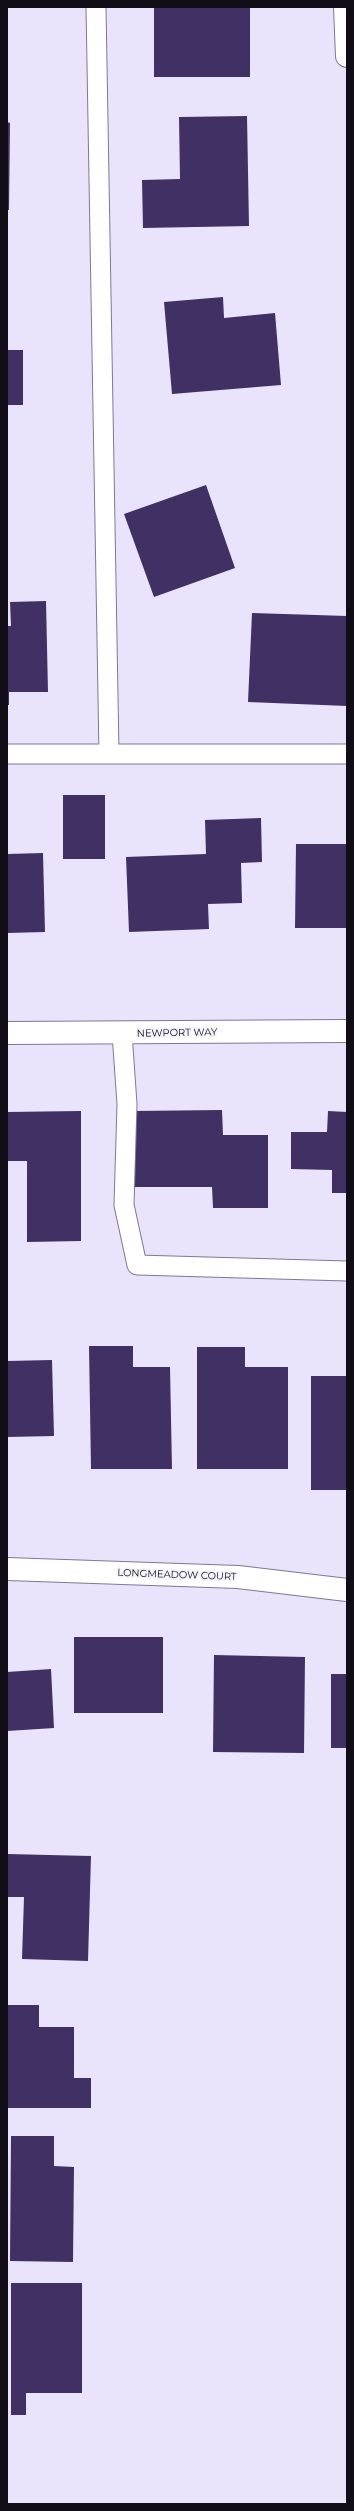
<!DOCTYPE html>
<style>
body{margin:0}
#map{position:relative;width:354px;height:2511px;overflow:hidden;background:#e9e4fc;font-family:Montserrat,sans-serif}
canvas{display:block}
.frame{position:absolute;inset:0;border:8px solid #100d17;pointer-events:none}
</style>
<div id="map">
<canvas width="354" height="2511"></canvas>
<div class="frame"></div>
</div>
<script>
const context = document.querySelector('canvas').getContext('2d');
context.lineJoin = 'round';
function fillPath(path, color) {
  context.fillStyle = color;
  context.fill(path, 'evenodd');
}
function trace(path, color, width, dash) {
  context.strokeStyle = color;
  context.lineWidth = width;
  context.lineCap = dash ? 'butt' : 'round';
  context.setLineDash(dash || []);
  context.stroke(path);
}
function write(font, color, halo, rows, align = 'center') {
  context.font = font + ' Montserrat,sans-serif';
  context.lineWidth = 4;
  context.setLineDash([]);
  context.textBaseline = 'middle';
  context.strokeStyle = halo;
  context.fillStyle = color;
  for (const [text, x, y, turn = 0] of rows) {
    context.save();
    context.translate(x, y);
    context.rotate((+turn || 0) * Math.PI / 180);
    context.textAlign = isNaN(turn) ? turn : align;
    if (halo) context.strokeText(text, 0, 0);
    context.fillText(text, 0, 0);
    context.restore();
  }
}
fillPath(new Path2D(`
 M 154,7 L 250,7 L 250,77 L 154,77 Z
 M 247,116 L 249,226 L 143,228 L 142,180 L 180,179 L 179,117 Z
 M 7,122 L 10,123 L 9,210 L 7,210 Z
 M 223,297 L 224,318 L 275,313 L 281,385 L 172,394 L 164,302 Z
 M 7,350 L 23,350 L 23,405 L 7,405 Z
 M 206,485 L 235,568 L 154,597 L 124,514 Z
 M 46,601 L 48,692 L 9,692 L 9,705 L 7,705 L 7,626 L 11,626 L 10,602 Z
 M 252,613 L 347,616 L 347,706 L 248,702 Z
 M 63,795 L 105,795 L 105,859 L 63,859 Z
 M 261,818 L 262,862 L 241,863 L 242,903 L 208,904 L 209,929 L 129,932 L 126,857 L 206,854 L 205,820 Z
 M 296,844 L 347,844 L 347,928 L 295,928 Z
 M 43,853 L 45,932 L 7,933 L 7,854 Z
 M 222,1110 L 223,1135 L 268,1135 L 268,1208 L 213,1208 L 212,1187 L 135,1187 L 134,1111 Z
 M 81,1111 L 81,1241 L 27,1242 L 27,1161 L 7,1161 L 7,1112 Z
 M 328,1111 L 347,1112 L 347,1193 L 332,1193 L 332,1170 L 291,1169 L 291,1132 L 327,1132 Z
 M 89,1346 L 133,1346 L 133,1367 L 170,1367 L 172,1469 L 91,1469 Z
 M 197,1347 L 245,1347 L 245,1367 L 288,1367 L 288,1469 L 197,1469 Z
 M 52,1360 L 54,1436 L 7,1437 L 7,1361 Z
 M 311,1376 L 347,1376 L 347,1490 L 311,1490 Z
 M 74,1637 L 163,1637 L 163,1713 L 74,1713 Z
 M 214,1655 L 305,1657 L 304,1753 L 213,1752 Z
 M 51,1669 L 54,1728 L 7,1731 L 7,1672 Z
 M 331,1674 L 347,1674 L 347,1748 L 331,1748 Z
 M 7,1854 L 91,1856 L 88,1961 L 22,1959 L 24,1897 L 7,1897 Z
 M 7,2005 L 39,2005 L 39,2027 L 74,2027 L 74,2078 L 91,2078 L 91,2108 L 7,2108 Z
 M 11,2136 L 54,2136 L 54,2166 L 74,2167 L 73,2262 L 10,2261 Z
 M 11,2283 L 82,2283 L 82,2393 L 26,2393 L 26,2415 L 11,2415 Z`), '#403064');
const lane = new Path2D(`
 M 96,7 L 109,754
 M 7,754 L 347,754
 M 122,1033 L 127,1104 L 124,1205 L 137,1265 L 347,1271`);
const street = new Path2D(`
 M 345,7 L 347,56
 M 7,1033 L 347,1031
 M 7,1569 L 238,1577 L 347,1590`);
trace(lane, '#7e7893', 21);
trace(street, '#7e7893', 24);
trace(lane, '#fff', 19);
trace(street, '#fff', 22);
write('10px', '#100d17', '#f5f4fa', [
 ["NEWPORT WAY",177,1033,-1],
 ["LONGMEADOW COURT",177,1575,2]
]);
</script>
